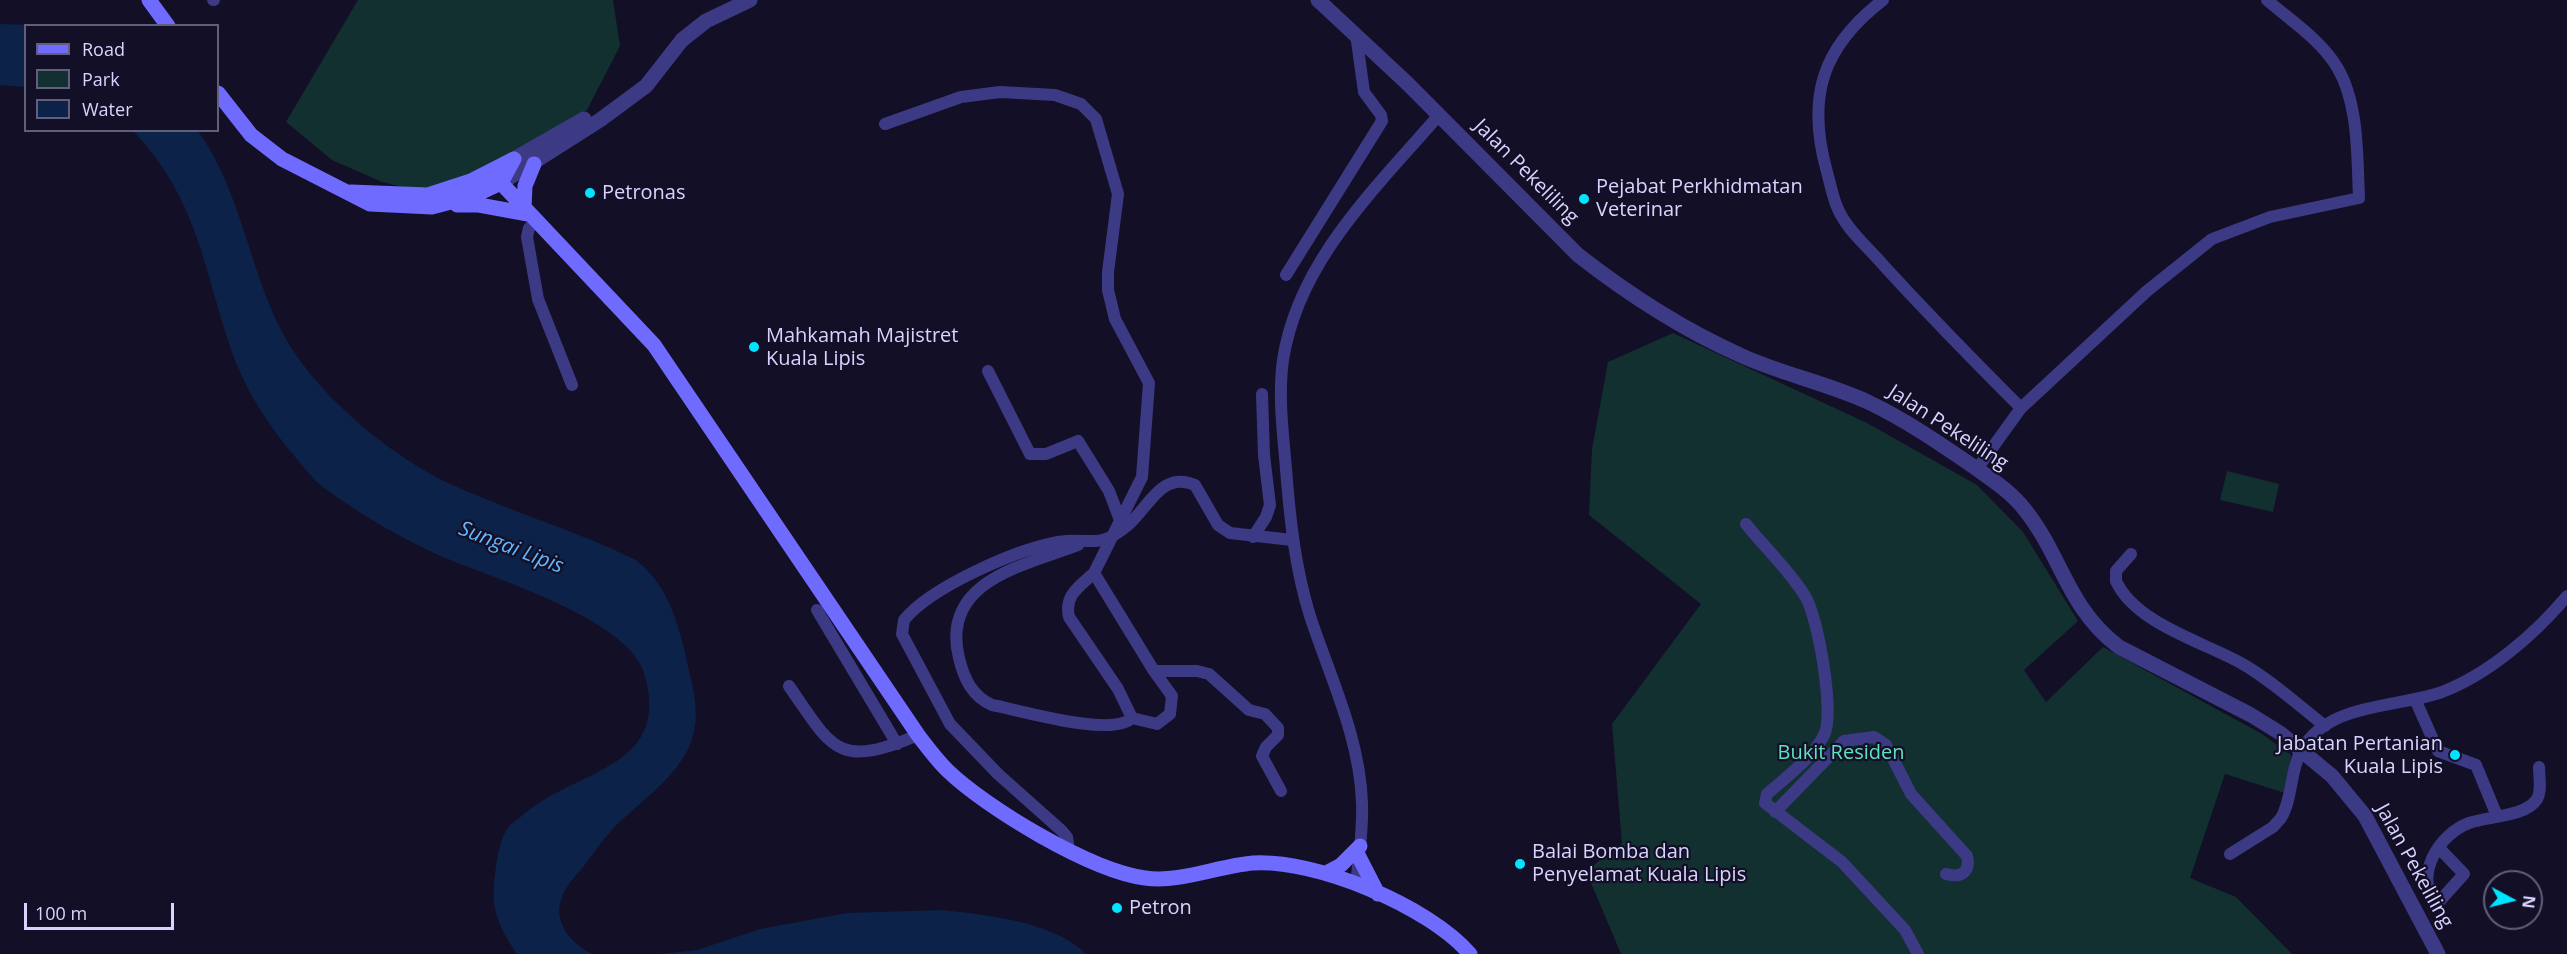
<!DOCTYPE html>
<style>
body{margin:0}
#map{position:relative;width:2567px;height:954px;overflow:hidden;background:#130f26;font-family:"Open Sans",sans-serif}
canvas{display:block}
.legend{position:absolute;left:24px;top:24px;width:195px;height:108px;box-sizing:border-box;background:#130f26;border:2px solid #625e7d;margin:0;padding:8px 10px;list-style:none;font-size:18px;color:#d9d4ff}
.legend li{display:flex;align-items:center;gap:12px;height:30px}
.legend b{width:30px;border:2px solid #625e7d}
.north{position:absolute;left:2483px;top:870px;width:60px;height:60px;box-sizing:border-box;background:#130f26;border:2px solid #625e7d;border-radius:50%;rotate:97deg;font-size:16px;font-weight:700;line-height:24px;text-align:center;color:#d9d4ff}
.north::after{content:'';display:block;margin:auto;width:21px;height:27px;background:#00e5ff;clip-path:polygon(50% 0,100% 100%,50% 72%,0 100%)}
.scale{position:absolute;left:24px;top:903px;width:150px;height:27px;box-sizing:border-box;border:3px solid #d9d4ff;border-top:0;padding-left:8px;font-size:18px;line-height:21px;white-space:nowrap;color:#d9d4ff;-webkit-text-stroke:4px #130f26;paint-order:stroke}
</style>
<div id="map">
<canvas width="2567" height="954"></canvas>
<ul class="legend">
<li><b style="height:8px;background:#6f6bff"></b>Road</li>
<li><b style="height:16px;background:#12302f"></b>Park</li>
<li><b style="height:16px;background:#0c2248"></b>Water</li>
</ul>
<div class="north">N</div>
<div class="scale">100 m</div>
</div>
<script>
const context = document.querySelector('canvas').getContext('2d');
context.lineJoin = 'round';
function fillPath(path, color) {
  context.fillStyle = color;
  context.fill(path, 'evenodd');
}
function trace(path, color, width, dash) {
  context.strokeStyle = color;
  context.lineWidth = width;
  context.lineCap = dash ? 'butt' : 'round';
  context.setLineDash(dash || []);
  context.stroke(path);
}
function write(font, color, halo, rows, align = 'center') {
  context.font = font + ' "Open Sans",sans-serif';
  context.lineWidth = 4.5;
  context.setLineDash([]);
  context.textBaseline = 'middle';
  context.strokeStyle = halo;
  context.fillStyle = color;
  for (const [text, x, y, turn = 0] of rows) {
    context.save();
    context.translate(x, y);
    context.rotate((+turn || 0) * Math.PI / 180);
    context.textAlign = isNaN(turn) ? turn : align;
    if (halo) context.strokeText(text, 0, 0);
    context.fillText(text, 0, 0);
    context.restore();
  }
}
fillPath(new Path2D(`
 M 358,0 L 613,0 L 620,46 L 587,110 L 522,152 L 487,170 L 424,192 L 382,182 L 332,160 L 286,122 Z
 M 1673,333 L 1867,423 L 1977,485 L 2023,532 L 2078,621 L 2024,670 L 2046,702 L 2103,647 L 2262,734 L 2291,755 L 2285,793 L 2225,774 L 2190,878 L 2236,897 L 2292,954 L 1621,954 L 1586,871 L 1622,843 L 1612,724 L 1701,604 L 1589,515 L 1592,449 L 1608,362 Z
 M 2227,471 L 2279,484 L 2273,512 L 2220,500 Z`), '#12302f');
fillPath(new Path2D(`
 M 0,24 L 32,25 L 26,26 L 25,87 L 0,85 Z
 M 133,131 L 198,131 C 240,189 248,264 280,328 C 311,390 386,453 448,483 C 509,511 574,530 634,559 C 663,579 676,615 684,648 C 690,679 703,712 691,742 C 677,779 638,802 612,830 C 602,841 593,854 584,866 C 574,877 563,889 560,904 C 555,926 574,945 592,954 L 517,954 C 498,925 490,909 495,874 C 497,859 499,842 507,829 C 510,824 518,819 524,814 C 576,769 673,769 644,673 C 627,618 492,578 443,557 C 402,539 359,514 323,487 C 313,480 304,467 296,458 C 272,430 251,399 237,365 C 203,276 203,205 133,131 Z
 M 942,910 C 986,915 1053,921 1086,954 L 660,954 L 697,950 L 760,929 L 847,913 Z`), '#0c2248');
trace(new Path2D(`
 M 213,0 L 214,0
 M 1883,0 C 1822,47 1806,97 1827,172 C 1831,186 1833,202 1841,215 C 1851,234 1871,250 1885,267 C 1929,315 1975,362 2021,408
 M 885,124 L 961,97 L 1000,92 L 1055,95 L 1081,104 L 1096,119 L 1118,194 L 1108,272 L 1108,290 L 1115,319 L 1149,383 L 1142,477 L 1094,573 L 1154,671 L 1197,671 L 1209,674 L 1249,710 L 1265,714 L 1278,728 L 1278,735 L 1266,747 L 1262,756 L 1281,791
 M 536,222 L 529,228 L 527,237 L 538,299 L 572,385
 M 1286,275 L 1382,121 L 1381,115 L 1364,92 L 1356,34
 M 988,371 L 1030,454 L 1046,454 L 1078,441 L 1109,491 L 1120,520
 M 1977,469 L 2021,408 L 2147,291 L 2212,239 L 2270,217 L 2359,198 C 2357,156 2359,104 2337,67 C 2321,40 2290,20 2267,0
 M 1746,524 C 1765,548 1789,570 1805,596 C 1818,616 1835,714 1824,735 C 1812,759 1786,777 1767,794 L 1765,803 L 1842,862 L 1905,930 L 1918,954
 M 1253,537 L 1266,517 L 1270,505 L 1264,455 L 1262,394
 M 1078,545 C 1023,566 940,581 959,658 C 964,679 972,696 992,705 C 1020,710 1112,738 1132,718 L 1118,689 L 1069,617 C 1064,595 1079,587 1094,573
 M 2131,554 L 2116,571 L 2116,581 C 2135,623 2203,642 2241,663 C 2271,680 2298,705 2325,726
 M 817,610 L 897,744
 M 789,686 C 833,750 838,769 918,735
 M 2415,699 L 2438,751 L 2476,765 L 2497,816
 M 1132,718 L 1157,724 L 1170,714 L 1172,696 L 1154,671
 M 1775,812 L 1844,741 L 1874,737 L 1886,745 L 1911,794 L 1967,856 C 1971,873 1960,878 1946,874
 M 2439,848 L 2464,874 L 2437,904 C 2413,876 2439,834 2469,823 C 2488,816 2526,817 2537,799 C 2542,791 2539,776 2539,767
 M 1069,850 L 1067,837 L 1062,831 L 998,774 L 950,724 L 902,634 L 904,620 C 931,587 1015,550 1058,542 C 1090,537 1098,550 1127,526 C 1148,509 1161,470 1195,485 L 1218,525 L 1230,533 L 1292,540
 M 2230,854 L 2273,827 L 2281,818 C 2293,798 2290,769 2302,749 C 2330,702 2397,708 2442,692 C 2489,674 2535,634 2567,596
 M 1356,884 C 1359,858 1363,830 1362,803 C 1360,738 1330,677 1310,616 C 1295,568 1290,519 1286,469 C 1283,433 1278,396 1283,360 C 1298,261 1376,188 1439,115`), '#3d3a85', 12);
trace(new Path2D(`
 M 1318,0 L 1408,84 L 1578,255 C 1628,294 1682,329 1740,355 C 1781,374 1827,383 1868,402 C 1906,420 1942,445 1977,469 C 1994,481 2012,493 2025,510 C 2062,556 2067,608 2119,647 L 2251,715 L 2280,733 L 2332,776 L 2365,816 L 2438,954
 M 514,159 L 584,119
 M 501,183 L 600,120 L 646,86 L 682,40 L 706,21 L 750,0`), '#3d3a85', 15);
trace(new Path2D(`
 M 149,0 L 168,26
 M 218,93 L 251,135 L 282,159 L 370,204 L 432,207 L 473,196 L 501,183 L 514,159
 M 471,181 L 488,179 L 501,183 L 654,345 L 918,735 C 927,747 936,759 947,770 C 986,808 1091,871 1145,878 C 1181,883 1217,866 1253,863 C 1315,859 1429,906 1470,954
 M 351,192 L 428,195 L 471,181 L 514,159
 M 457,205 L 479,205 L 528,214
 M 524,208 L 525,186 L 534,164
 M 1359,857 L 1378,894
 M 1326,873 L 1341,865 L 1360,846`), '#6f6bff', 15);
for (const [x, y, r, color] of [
 [590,193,6,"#00e5ff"],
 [1584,199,6,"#00e5ff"],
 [754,347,6,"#00e5ff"],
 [2455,755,6,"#00e5ff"],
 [1520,864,6,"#00e5ff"],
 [1117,908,6,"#00e5ff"]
]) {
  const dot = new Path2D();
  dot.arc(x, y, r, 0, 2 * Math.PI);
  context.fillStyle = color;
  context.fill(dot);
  trace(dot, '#130f26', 2);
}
write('20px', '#d9d4ff', '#130f26', [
 ["Jalan Pekeliling",1526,172,45],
 ["Jalan Pekeliling",1948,428,33],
 ["Jalan Pekeliling",2414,866,61]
]);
write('20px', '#d9d4ff', '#130f26', [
 ["Pejabat Perkhidmatan",1596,187],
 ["Veterinar",1596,210],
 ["Petronas",602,193],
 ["Mahkamah Majistret",766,336],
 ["Kuala Lipis",766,359],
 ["Jabatan Pertanian",2443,744,"right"],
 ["Kuala Lipis",2443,767,"right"],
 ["Balai Bomba dan",1532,852],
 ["Penyelamat Kuala Lipis",1532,875],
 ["Petron",1129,908]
], 'left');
write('20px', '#5fe0c0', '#130f26', [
 ["Bukit Residen",1841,753]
]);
write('italic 21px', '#62b6ff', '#130f26', [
 ["Sungai Lipis",511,548,21]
]);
</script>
